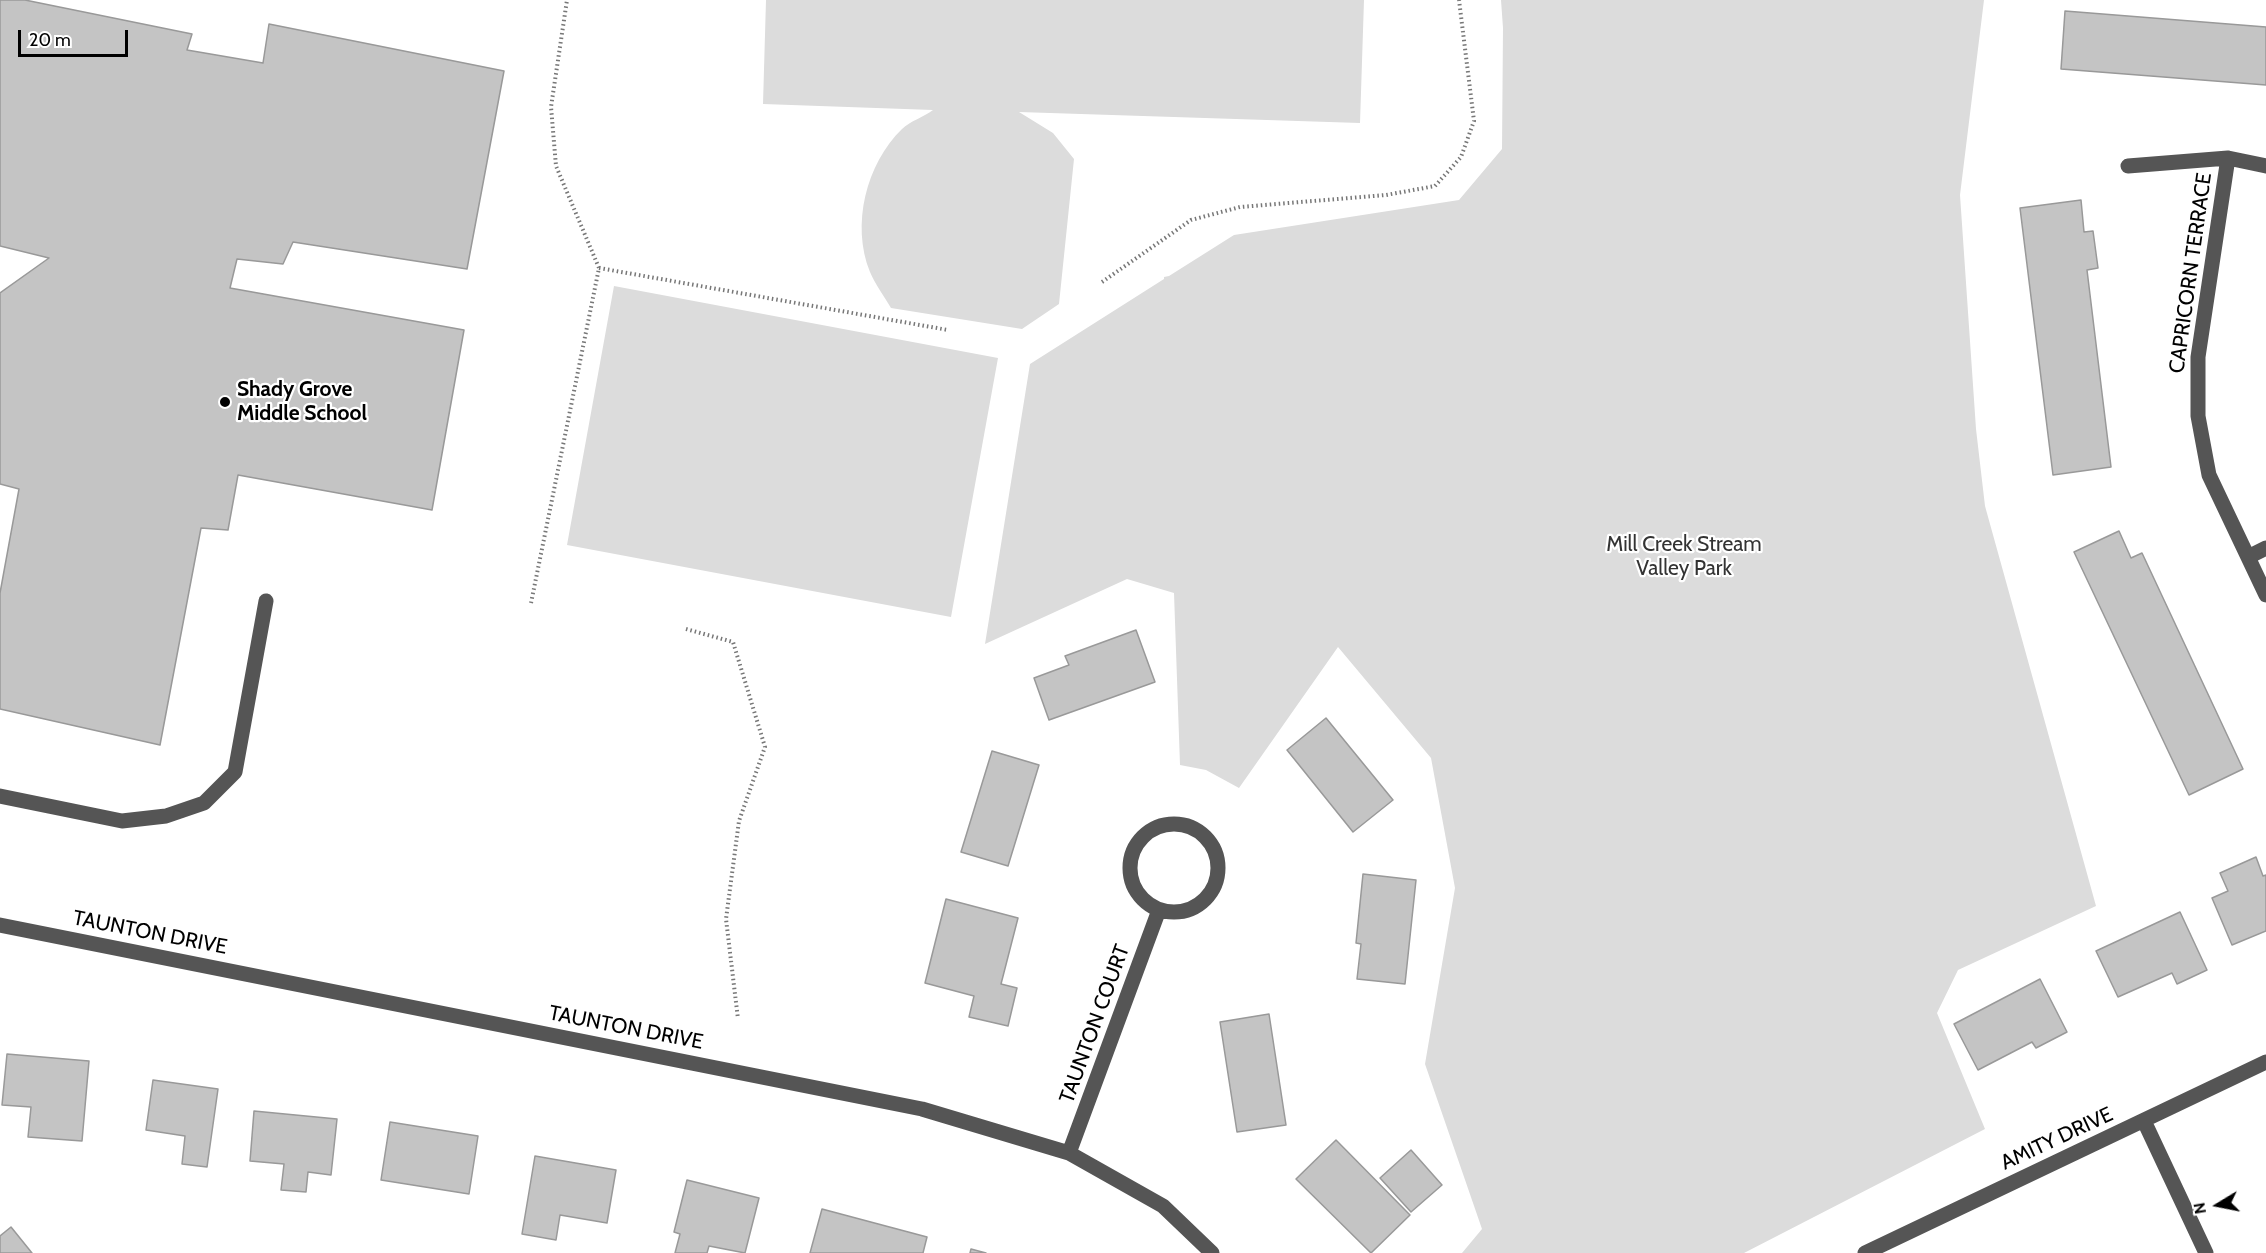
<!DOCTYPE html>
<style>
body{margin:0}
#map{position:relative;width:2266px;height:1253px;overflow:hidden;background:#fff;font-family:Cabin,sans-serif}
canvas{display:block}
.north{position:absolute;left:2188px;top:1175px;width:60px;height:60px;-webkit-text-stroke:4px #fff;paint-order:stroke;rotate:260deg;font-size:16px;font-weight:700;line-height:24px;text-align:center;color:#000}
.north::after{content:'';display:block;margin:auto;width:21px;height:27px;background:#000;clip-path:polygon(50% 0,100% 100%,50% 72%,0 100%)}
.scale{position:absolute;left:18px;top:30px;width:110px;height:27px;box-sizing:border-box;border:3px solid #000;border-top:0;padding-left:8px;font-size:18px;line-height:21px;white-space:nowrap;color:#000;-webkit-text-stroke:4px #fff;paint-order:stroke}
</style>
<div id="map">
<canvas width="2266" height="1253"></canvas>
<div class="north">N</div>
<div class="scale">20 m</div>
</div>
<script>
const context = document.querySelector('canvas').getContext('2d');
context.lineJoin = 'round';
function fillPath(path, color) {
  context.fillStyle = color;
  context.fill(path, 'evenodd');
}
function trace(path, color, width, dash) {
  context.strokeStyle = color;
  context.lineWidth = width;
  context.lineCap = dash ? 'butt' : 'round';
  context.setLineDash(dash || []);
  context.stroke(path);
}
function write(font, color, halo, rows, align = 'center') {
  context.font = font + ' Cabin,sans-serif';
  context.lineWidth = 4.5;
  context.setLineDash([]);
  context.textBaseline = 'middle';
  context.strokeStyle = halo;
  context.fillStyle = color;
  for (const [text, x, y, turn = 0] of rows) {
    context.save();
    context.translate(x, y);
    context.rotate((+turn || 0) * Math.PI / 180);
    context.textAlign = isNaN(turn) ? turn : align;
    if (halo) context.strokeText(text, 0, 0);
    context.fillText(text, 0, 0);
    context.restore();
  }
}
fillPath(new Path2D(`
 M 766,0 L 1364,0 L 1360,123 L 1019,112 L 1053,133 L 1074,159 L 1059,304 L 1022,329 L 891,308 C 884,296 875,284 870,272 C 851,225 866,164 902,129 C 910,121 924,117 933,110 L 763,104 Z
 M 1501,0 L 1984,0 L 1960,195 L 1976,429 L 1985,506 L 2096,906 L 1958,970 L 1937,1013 L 1985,1129 L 1744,1253 L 1462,1253 L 1482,1229 L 1425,1064 L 1455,888 L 1431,758 L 1338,647 L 1239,788 L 1206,770 L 1180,765 L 1174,593 L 1127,579 L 985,644 L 1030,364 L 1164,279 L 1164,277 L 1169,276 L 1234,235 L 1459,200 L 1502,149 L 1503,28 Z
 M 614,286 L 998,358 L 951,617 L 567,545 Z`), '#dcdcdc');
const building = new Path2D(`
 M 0,0 L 25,0 L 192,34 L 187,50 L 263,63 L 269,24 L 504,71 L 467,269 L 293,242 L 283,264 L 237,259 L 230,288 L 464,330 L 432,510 L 238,475 L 228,530 L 201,528 L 160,745 L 0,709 L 0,593 L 19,489 L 0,484 L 0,293 L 49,258 L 0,246 Z
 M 2065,11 L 2266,27 L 2266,85 L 2061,69 Z
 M 2081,200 L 2084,232 L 2093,231 L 2098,268 L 2087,270 L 2111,467 L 2053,475 L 2020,208 Z
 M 2119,531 L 2131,558 L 2142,553 L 2243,769 L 2189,795 L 2074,552 Z
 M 1136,630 L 1155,682 L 1049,720 L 1034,678 L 1069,665 L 1065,656 Z
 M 1326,718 L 1393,800 L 1353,832 L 1287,750 Z
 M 992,751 L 1039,765 L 1008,866 L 961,852 Z
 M 2256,857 L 2263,876 L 2266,875 L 2266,931 L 2232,945 L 2212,898 L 2228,891 L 2220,873 Z
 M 1363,874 L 1416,880 L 1405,984 L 1357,979 L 1361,944 L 1356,943 Z
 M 946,899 L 1018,918 L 1001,984 L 1017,988 L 1008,1026 L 969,1017 L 974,996 L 925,983 Z
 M 2180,912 L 2207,970 L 2177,984 L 2172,973 L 2118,997 L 2096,951 Z
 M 2040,979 L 2067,1032 L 2036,1048 L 2032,1042 L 1978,1070 L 1954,1024 Z
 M 1269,1014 L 1286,1125 L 1237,1132 L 1220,1022 Z
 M 7,1054 L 89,1061 L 82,1141 L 28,1137 L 31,1107 L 2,1105 Z
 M 153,1080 L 218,1089 L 207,1167 L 182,1164 L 185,1136 L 146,1130 Z
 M 254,1111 L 337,1119 L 331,1175 L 308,1172 L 306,1192 L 281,1190 L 284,1164 L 250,1161 Z
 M 390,1122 L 478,1136 L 469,1194 L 381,1180 Z
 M 1336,1140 L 1410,1215 L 1371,1253 L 1296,1179 Z
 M 1411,1150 L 1442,1185 L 1411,1212 L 1380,1178 Z
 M 535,1156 L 616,1170 L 607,1223 L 560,1215 L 556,1240 L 522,1234 Z
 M 687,1180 L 759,1198 L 745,1253 L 709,1246 L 707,1253 L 675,1253 L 680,1234 L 674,1232 Z
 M 822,1209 L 927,1237 L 923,1253 L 810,1253 Z
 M 11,1227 L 32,1253 L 0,1253 L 0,1236 Z
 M 971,1249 L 986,1253 L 970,1253 Z`);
fillPath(building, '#c4c4c4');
trace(building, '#999', 1.5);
trace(new Path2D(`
 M 599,268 L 948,330
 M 1102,282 L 1191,220 L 1240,207 L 1386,195 L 1435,186 L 1461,157 L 1474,121 L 1459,0
 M 531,603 L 599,268 L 556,166 L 551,107 L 567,0
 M 686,629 L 733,642 L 765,747 L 739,821 L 726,919 L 738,1019`), '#777', 4, [1.5, 3]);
trace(new Path2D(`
 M 2228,158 L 2198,357 L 2198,416 L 2209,475 L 2266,595
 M 2128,166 L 2228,158 L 2266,166
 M 2248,557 L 2266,548
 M 0,796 L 122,821 L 166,816 L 204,803 L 235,772 L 266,601
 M1130 868a44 44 0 1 1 88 0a44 44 0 1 1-88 0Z
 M 0,925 L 922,1109 L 1069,1153 L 1163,1206 L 1212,1253
 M 2144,1121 L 2206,1253
 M 1069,1153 L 1159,910
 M 1865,1253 L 2266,1062`), '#555', 15);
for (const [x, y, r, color] of [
 [225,402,6,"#000"]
]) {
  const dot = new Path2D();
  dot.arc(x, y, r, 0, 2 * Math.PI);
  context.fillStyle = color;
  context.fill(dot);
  trace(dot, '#fff', 2);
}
write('21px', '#000', '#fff', [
 ["CAPRICORN TERRACE",2191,273,-82],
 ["TAUNTON DRIVE",150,933,11],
 ["TAUNTON COURT",1095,1024,-70],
 ["TAUNTON DRIVE",626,1028,11],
 ["AMITY DRIVE",2057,1139,-25]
]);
write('bold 21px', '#000', '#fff', [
 ["Shady Grove",237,390],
 ["Middle School",237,414]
], 'left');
write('21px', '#333', '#fff', [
 ["Mill Creek Stream",1684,545],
 ["Valley Park",1684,569]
]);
</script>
